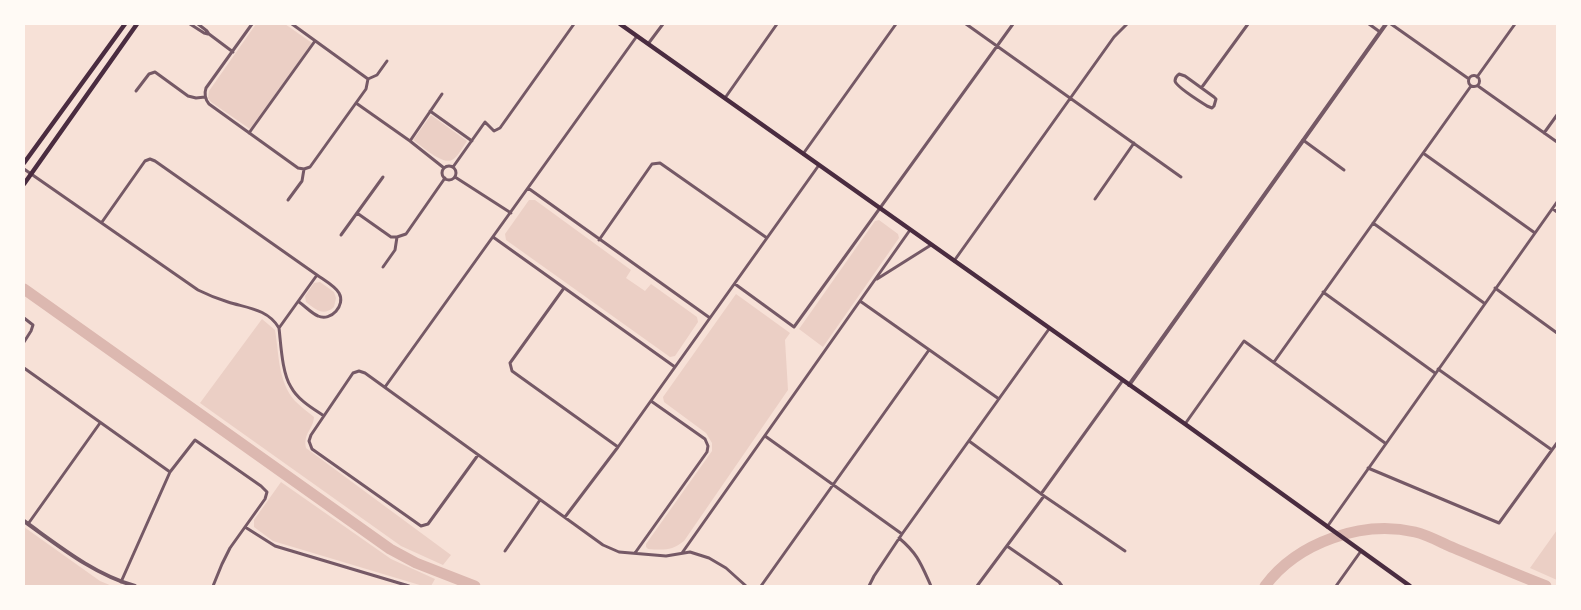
<!DOCTYPE html>
<style>
body{margin:0}
#map{position:relative;width:1581px;height:610px;overflow:hidden;background:#f7e1d7;font-family:"Archivo Narrow",sans-serif}
canvas{display:block}
.frame{position:absolute;inset:0;border:25px solid #fffaf5;pointer-events:none}
</style>
<div id="map">
<canvas width="1581" height="610"></canvas>
<div class="frame"></div>
</div>
<script>
const context = document.querySelector('canvas').getContext('2d');
context.lineJoin = 'round';
function fillPath(path, color) {
  context.fillStyle = color;
  context.fill(path, 'evenodd');
}
function trace(path, color, width, dash) {
  context.strokeStyle = color;
  context.lineWidth = width;
  context.lineCap = dash ? 'butt' : 'round';
  context.setLineDash(dash || []);
  context.stroke(path);
}
fillPath(new Path2D(`
 M 256,24 L 285,24 L 312,43 L 250,129 L 211,102 L 208,98 L 209,91 Z
 M 431,115 L 467,141 C 463,146 458,157 452,160 C 442,165 422,146 413,140 Z
 M 529,200 L 535,200 L 631,270 L 626,278 L 645,291 L 651,284 L 697,317 L 698,322 L 675,356 L 670,357 L 506,240 L 505,234 Z
 M 879,220 L 898,234 L 899,238 L 823,347 L 799,329 L 875,221 Z
 M 320,282 L 334,292 L 336,298 L 334,307 C 323,317 315,309 306,302 L 305,296 L 314,283 Z
 M 736,294 L 790,333 L 785,340 L 788,390 L 684,541 C 672,551 663,550 648,549 L 646,547 L 646,544 L 712,451 L 712,443 L 706,433 L 664,402 L 663,397 Z
 M 262,319 L 275,330 C 279,354 278,382 295,401 C 301,407 308,412 314,417 C 313,430 303,433 306,448 L 451,555 L 443,565 L 401,546 L 200,403 Z
 M 281,482 L 391,559 L 435,579 L 431,586 L 423,586 L 273,541 L 254,527 L 254,520 Z
 M 24,527 L 100,581 L 112,586 L 24,586 Z
 M 1557,530 L 1557,580 L 1530,568 Z`), '#ebcfc5');
trace(new Path2D(`
 M 24,289 L 390,549 L 416,563 L 475,586
 M 1265,586 C 1298,542 1362,520 1415,532 C 1428,535 1442,543 1454,548 C 1485,561 1515,574 1546,586`), '#dcb8b0', 11);
trace(new Path2D(`
 M 190,24 L 204,33 L 208,34
 M 198,24 L 207,31 L 209,34 L 233,52
 M 252,24 L 206,88 C 204,94 205,99 209,104 L 298,168 L 304,169 L 310,167 L 366,89 L 368,79 L 292,24
 M 966,24 L 1181,177
 M 1369,24 L 1380,32
 M 1391,24 L 1469,79
 M 648,44 L 663,24
 M 1179,74 L 1185,76 L 1214,97 L 1216,99 L 1214,106 L 1212,108 L 1207,106 C 1201,102 1176,87 1175,81 C 1175,77 1177,76 1179,74 Z
 M1468.5 81a5.5 5.5 0 1 1 11 0a5.5 5.5 0 1 1-11 0Z
 M 1477,77 L 1515,24
 M 368,79 L 377,75 L 387,61
 M 1478,86 L 1557,142
 M 1202,87 L 1248,24
 M 136,91 L 149,74 L 155,72 L 188,96 L 196,98 L 205,97
 M 725,98 L 777,24
 M 356,103 L 410,141 L 444,168
 M 430,111 L 472,141
 M 249,133 L 315,41
 M 1544,133 L 1557,115
 M 1303,140 L 1344,170
 M 410,141 L 442,94
 M 1423,153 L 1535,233
 M 803,154 L 896,24
 M442 173a7 7 0 1 1 14 0a7 7 0 1 1-14 0Z
 M 453,167 L 485,122 L 494,131 L 500,128 L 574,24
 M 24,169 L 198,290 C 208,295 218,299 228,302 C 247,308 268,309 279,328 C 281,345 282,373 291,387 C 298,400 312,408 324,416
 M 455,177 L 511,213
 M 528,188 L 710,318
 M 1095,199 L 1134,143
 M 288,200 L 302,181 L 304,169
 M 1553,209 L 1557,212
 M 357,213 L 391,237 L 397,237
 M 102,222 L 145,161 L 150,159 L 155,161 L 317,275 C 324,280 335,286 339,293 C 346,305 331,322 318,316 C 311,313 305,306 299,302
 M 1373,223 L 1484,303
 M 341,235 L 383,177
 M 493,237 L 675,367
 M 599,240 L 652,164 L 660,163 L 767,238
 M 954,261 L 1114,37 L 1127,24
 M 383,267 L 395,250 L 397,237 L 406,234 L 445,178
 M 877,279 L 931,245
 M 735,284 L 794,327 L 1013,24
 M 564,288 L 510,363 L 512,371 L 618,447
 M 1495,288 L 1557,333
 M 1323,292 L 1435,373
 M 860,301 L 999,399
 M 24,318 L 33,325 L 31,331 L 24,342
 M 279,328 L 317,275
 M 1274,362 L 1471,86
 M 24,368 L 170,472
 M 1438,369 L 1552,450
 M 385,387 L 637,36
 M 1185,424 L 1244,341 L 1385,443
 M 765,436 L 902,534
 M 969,441 L 1044,496 L 1125,551
 M 478,455 L 428,524 L 421,526 L 312,449 L 309,441 L 311,435 L 353,373 L 359,371 L 365,373 L 603,545 L 619,552 L 666,556 L 690,552 L 709,558 L 726,568 L 746,586
 M 1368,468 L 1499,523 L 1557,443
 M 1041,494 L 1123,380
 M 565,517 L 618,447 L 819,165
 M 28,524 L 100,423
 M 245,527 L 275,546 L 409,586
 M 1327,527 L 1557,202
 M 899,538 C 918,554 921,564 931,586
 M 1007,546 L 1059,582 L 1062,586
 M 505,551 L 540,500
 M 635,553 L 707,452 L 708,446 L 705,439 L 651,401
 M 682,553 L 910,230
 M 121,582 L 170,472 L 195,440 L 261,486 L 267,492 L 265,499 L 230,548 L 222,564 L 213,586
 M 761,586 L 929,350
 M 869,586 L 874,576 L 902,534 L 1049,329
 M 977,586 L 1044,496
 M 1336,586 L 1361,551`), '#755966', 3);
trace(new Path2D(`
 M 1129,385 L 1386,24
 M 24,521 C 59,546 93,574 135,586`), '#755966', 4);
trace(new Path2D(`
 M 620,24 L 1185,424 L 1410,586
 M 24,163 L 125,24
 M 24,184 L 137,24`), '#4a2c40', 4.5);
</script>
